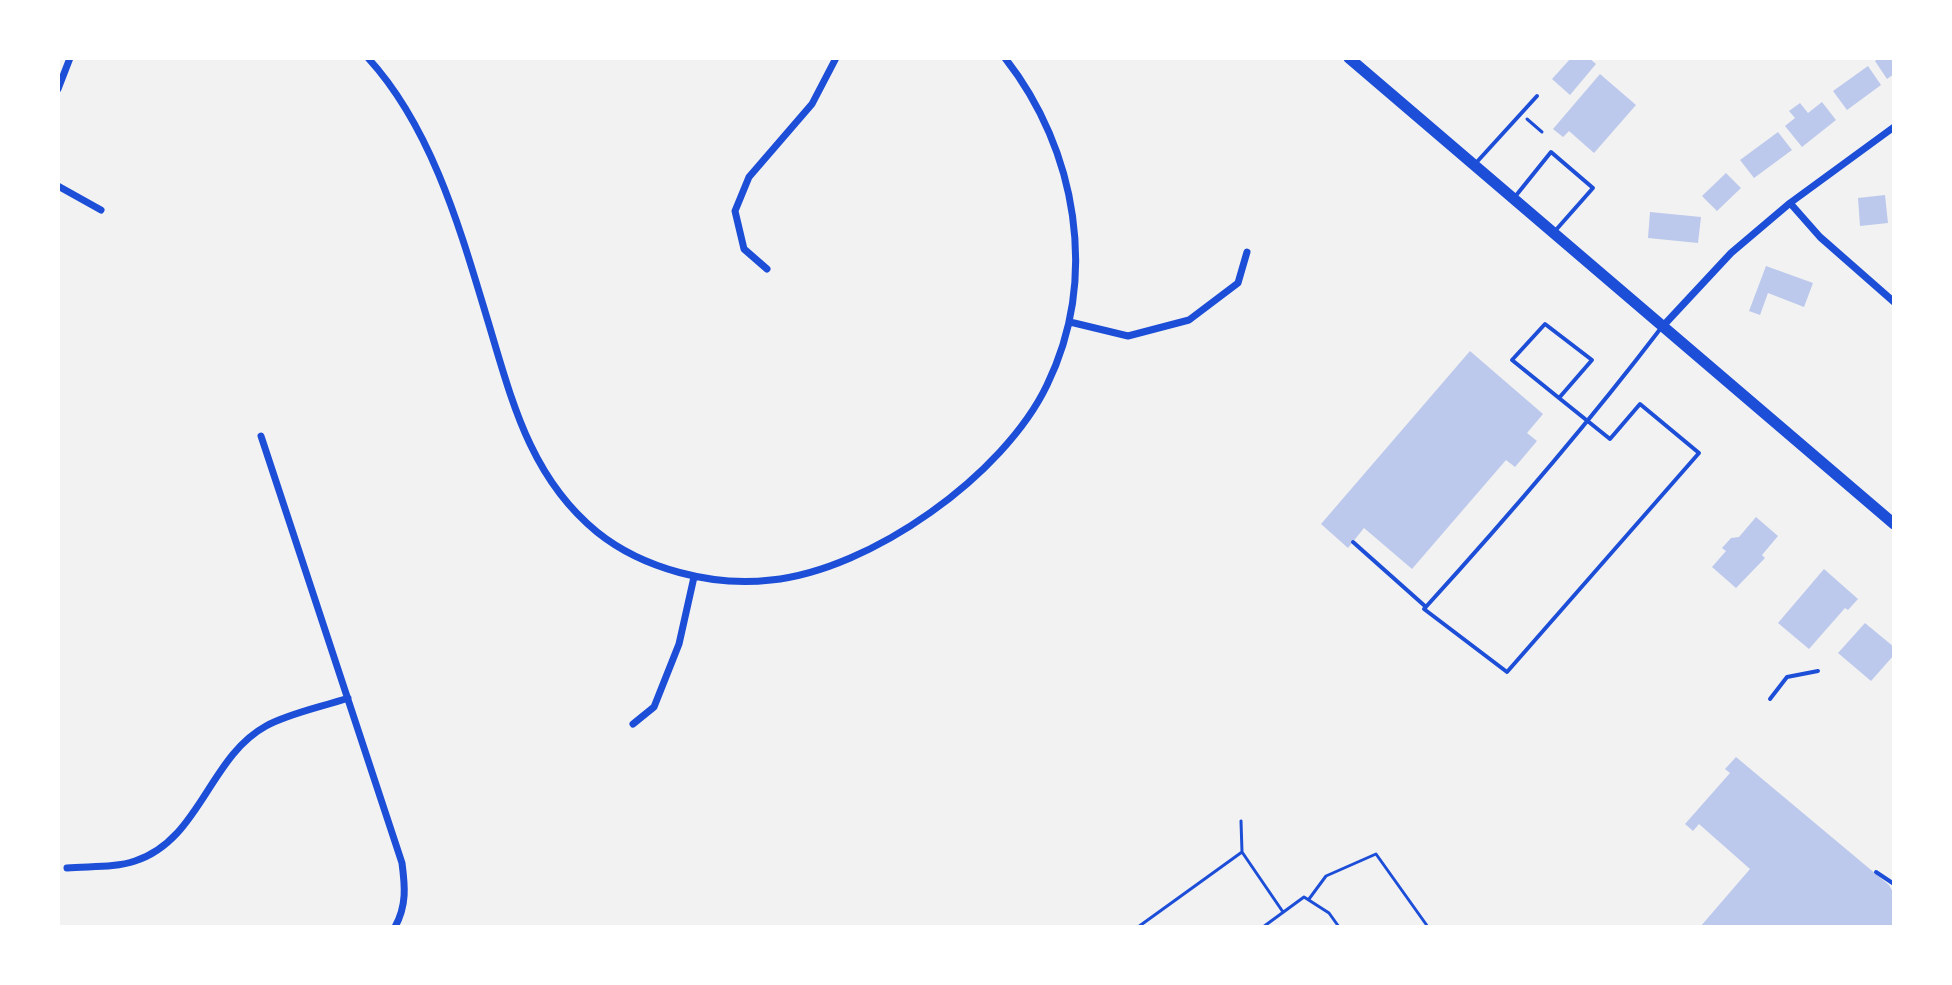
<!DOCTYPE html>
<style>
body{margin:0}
#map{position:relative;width:1952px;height:985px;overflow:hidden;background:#f2f2f2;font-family:"Archivo Narrow",sans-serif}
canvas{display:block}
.frame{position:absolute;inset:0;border:60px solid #fff;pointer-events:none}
</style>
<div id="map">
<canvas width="1952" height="985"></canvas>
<div class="frame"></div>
</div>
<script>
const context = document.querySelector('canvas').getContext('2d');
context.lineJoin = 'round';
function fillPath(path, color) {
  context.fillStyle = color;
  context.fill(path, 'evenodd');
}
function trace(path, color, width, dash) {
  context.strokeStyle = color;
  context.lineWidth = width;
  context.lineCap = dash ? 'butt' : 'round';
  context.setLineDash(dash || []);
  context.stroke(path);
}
fillPath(new Path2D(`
 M 1571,58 L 1589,58 L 1596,64 L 1570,95 L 1552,79 Z
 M 1878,58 L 1894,58 L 1894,74 L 1887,79 L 1875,61 Z
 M 1868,66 L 1881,85 L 1847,110 L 1833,91 Z
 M 1600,74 L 1636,105 L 1594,153 L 1569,131 L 1563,137 L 1553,129 Z
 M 1822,102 L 1836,120 L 1802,147 L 1785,126 L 1795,118 L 1789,111 L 1800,103 L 1808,113 Z
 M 1778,132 L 1792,150 L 1754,178 L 1740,160 Z
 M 1726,173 L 1741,188 L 1717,211 L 1702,196 Z
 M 1885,195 L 1888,223 L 1860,226 L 1858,198 Z
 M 1650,212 L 1701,217 L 1698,243 L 1648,238 Z
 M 1766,266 L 1813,283 L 1804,307 L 1768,293 L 1760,315 L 1749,311 Z
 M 1470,351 L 1543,414 L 1527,433 L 1537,441 L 1515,467 L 1506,460 L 1412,569 L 1364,528 L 1348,548 L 1321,524 Z
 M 1756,517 L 1778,536 L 1762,555 L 1765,558 L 1736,588 L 1712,567 L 1726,551 L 1722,548 L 1731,538 L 1739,537 Z
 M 1824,569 L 1858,599 L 1848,610 L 1845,608 L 1809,649 L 1778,623 Z
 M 1865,623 L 1894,647 L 1894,655 L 1871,681 L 1838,653 Z
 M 1736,757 L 1889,885 L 1894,894 L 1894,927 L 1700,927 L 1750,869 L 1699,824 L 1693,831 L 1685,824 L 1730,773 L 1725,769 Z`), '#bdc9ec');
trace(new Path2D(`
 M 1527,119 L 1542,132
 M 1241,821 L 1242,852 L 1283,912
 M 1309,899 L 1326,876 L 1376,854 L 1428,927
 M 1138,927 L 1242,852
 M 1263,927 L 1304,897 L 1329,913 L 1339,927`), '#1d4ed8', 3);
trace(new Path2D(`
 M 1475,164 L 1537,96
 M 1514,198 L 1551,152 L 1593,188 L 1555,231
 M 1559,398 L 1512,360 L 1545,324 L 1592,360 L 1559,398 L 1610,439 L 1640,404 L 1699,453 L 1507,672 L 1424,609 C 1506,519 1587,425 1661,328
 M 1353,542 L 1426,607
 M 1770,699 L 1787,677 L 1818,671
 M 1876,872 L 1894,884`), '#1d4ed8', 4);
trace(new Path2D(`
 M 368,58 C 434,130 462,236 490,328 C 513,405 532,479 597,532 C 643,569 713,587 771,580 C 871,570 1004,475 1047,385 C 1099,278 1077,150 1005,58
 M 58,89 L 70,58
 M 58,186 L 101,210
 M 1790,203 L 1820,237 L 1894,302
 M 767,269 L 744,249 L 735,211 L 749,177 L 812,104 L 836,58
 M 1070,322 L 1128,336 L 1189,320 L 1238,283 L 1247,252
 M 1663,326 L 1731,253 L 1790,203 L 1894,127
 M 261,436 L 402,863 C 405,886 407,905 395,927
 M 633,724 L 654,707 L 679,644 L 694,577
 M 67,868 C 88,866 115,868 135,861 C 200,840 209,757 266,726 C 290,713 322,707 348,698`), '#1d4ed8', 7);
trace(new Path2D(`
 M 1349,58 L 1894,524`), '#1d4ed8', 11);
</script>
